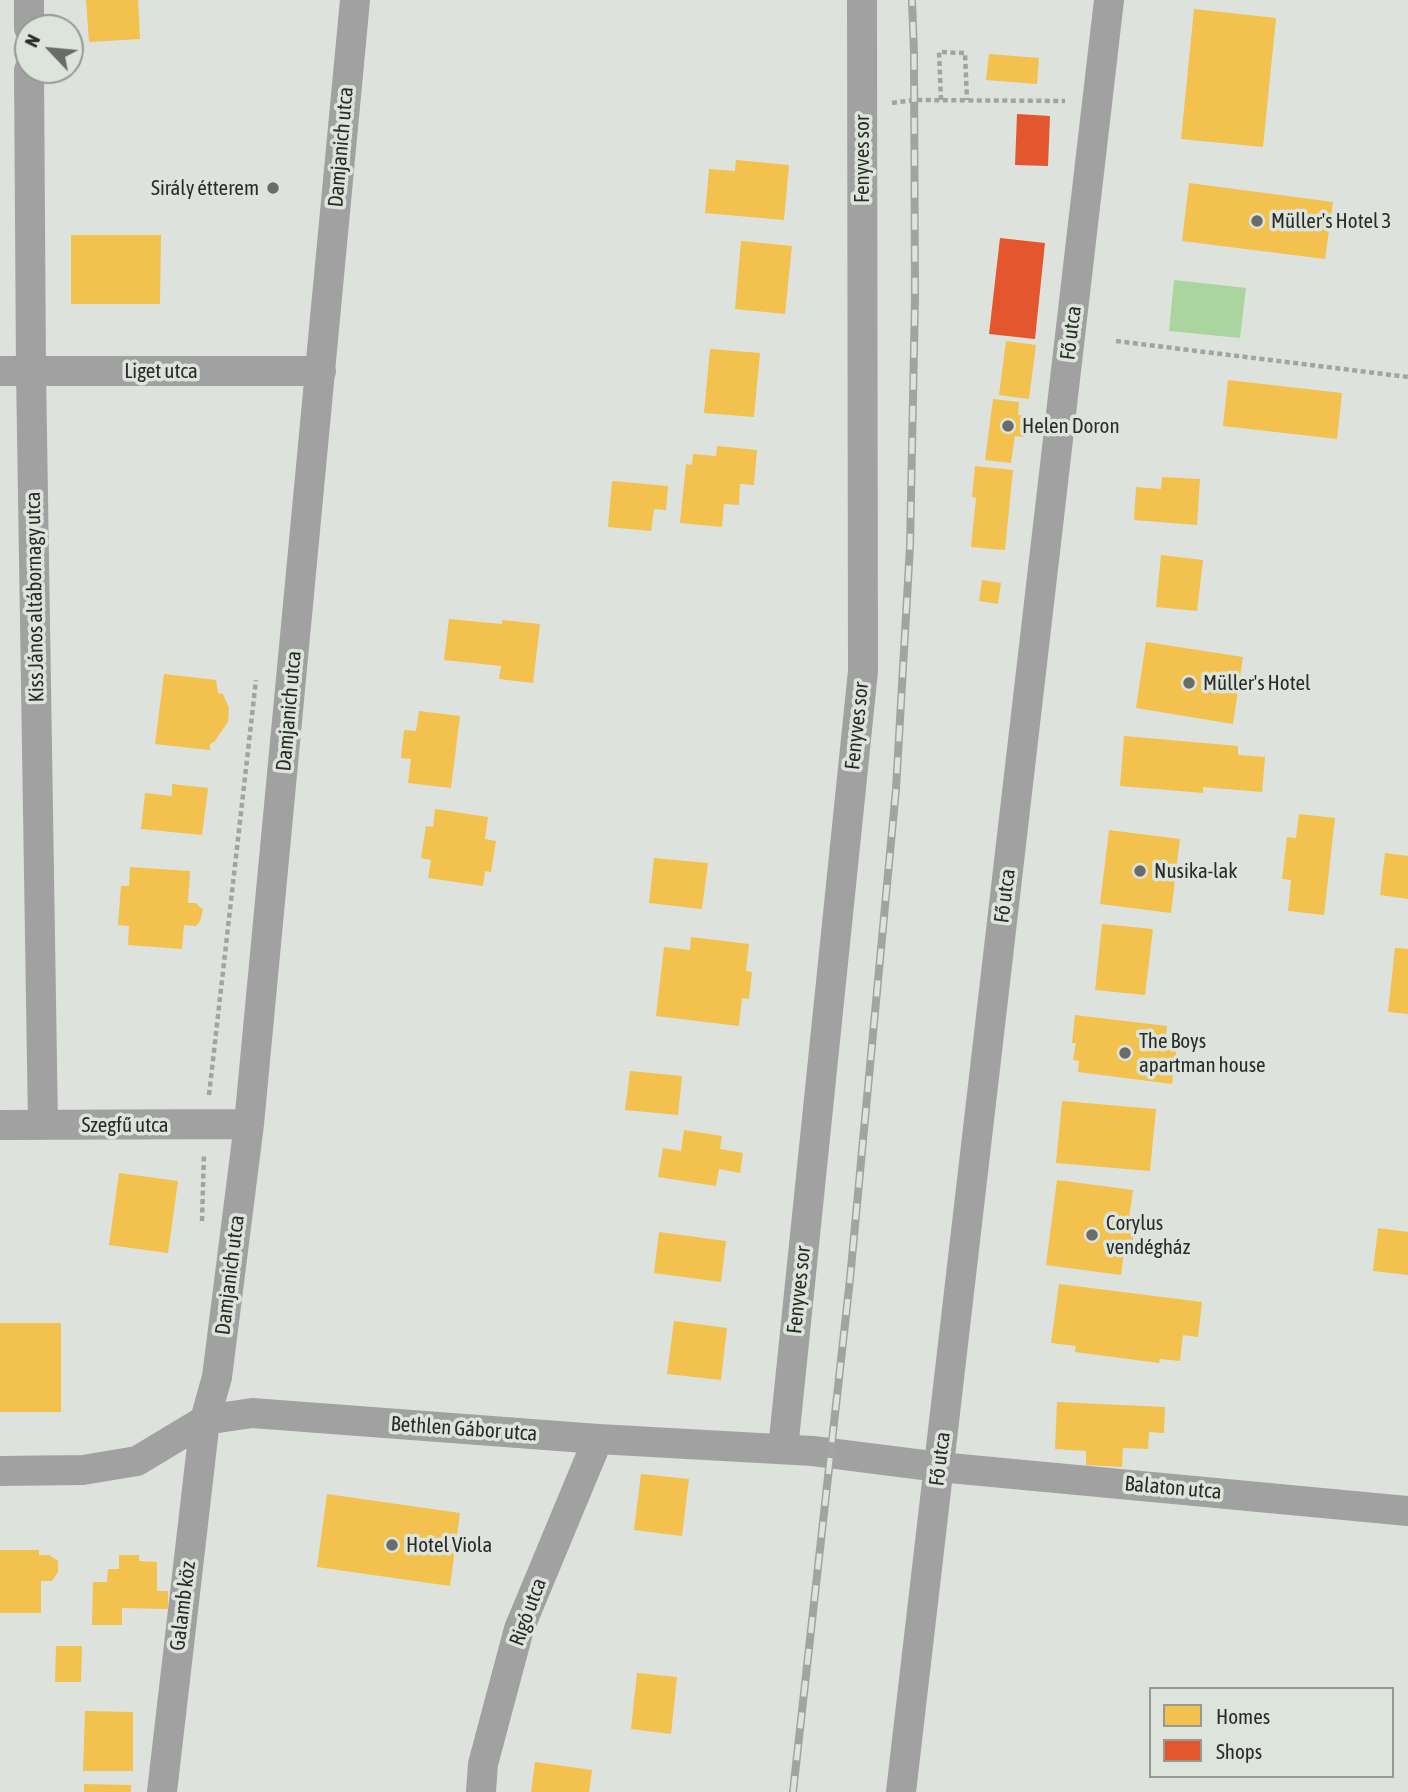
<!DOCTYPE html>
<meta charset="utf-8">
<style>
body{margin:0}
#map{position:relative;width:1408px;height:1792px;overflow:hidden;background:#dee2dd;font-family:"Asap Condensed",sans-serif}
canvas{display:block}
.legend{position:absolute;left:1149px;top:1687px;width:245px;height:91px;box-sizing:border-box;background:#dde4db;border:2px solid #959a94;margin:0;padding:9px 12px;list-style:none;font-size:21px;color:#2a2c29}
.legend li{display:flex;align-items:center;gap:14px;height:35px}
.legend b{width:35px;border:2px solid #959a94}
.north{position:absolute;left:14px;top:14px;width:70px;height:70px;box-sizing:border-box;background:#dde4db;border:2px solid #959a94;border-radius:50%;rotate:296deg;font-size:19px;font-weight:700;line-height:28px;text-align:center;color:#2a2c29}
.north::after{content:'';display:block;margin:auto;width:24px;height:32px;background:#696c68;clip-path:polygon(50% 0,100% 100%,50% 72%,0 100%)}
</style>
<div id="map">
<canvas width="1408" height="1792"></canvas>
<ul class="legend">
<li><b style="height:19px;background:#f2c14e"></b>Homes</li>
<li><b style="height:19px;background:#e4572e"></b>Shops</li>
</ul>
<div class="north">N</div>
</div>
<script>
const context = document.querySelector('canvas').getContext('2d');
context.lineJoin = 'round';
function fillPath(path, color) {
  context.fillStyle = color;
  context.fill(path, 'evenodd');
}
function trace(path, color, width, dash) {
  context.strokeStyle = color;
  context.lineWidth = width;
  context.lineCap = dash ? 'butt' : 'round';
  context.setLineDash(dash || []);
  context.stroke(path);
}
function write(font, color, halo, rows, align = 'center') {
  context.font = font + ' "Asap Condensed",sans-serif';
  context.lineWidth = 7;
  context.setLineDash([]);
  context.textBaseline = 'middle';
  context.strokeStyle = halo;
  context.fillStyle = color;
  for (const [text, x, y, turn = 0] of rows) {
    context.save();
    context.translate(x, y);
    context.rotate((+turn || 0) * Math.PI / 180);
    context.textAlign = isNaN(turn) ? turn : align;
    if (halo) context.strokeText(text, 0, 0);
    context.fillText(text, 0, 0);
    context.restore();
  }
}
fillPath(new Path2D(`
 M 1174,280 L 1246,288 L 1240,338 L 1169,331 Z`), '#aad59f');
fillPath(new Path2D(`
 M 86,0 L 138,0 L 140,39 L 89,42 Z
 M 1194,9 L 1276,18 L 1263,147 L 1181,139 Z
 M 989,54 L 1039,58 L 1037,84 L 986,80 Z
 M 736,160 L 789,165 L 784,220 L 705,213 L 709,169 L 735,171 Z
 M 1189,183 L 1333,202 L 1325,259 L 1182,241 Z
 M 71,235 L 161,235 L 160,304 L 71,304 Z
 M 741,241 L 792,246 L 785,314 L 735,309 Z
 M 1006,341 L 1036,345 L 1029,399 L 999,395 Z
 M 710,349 L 760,353 L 754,417 L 704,413 Z
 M 1228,380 L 1342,393 L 1337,439 L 1223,426 Z
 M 993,399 L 1019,402 L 1018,415 L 1027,416 L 1024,437 L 1015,436 L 1011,463 L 985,460 Z
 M 717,446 L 757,450 L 754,485 L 740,484 L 739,505 L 724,504 L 722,527 L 680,523 L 686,464 L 692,465 L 693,454 L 716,456 Z
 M 975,466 L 1013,470 L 1005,550 L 971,547 L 976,498 L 972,497 Z
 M 1162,477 L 1200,479 L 1197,525 L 1134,520 L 1136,487 L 1161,489 Z
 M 612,481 L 668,486 L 666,510 L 654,509 L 651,531 L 608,527 Z
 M 1161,555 L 1203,560 L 1197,611 L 1156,607 Z
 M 982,580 L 1001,583 L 998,604 L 979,601 Z
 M 449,619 L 502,624 L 502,620 L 540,624 L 533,683 L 499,679 L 501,666 L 444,660 Z
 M 1146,642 L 1243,657 L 1233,724 L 1136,708 Z
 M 164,674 L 216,680 L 218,693 L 223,694 L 229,708 L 228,722 L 214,742 L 210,744 L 210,750 L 155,744 Z
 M 419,711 L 460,716 L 451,788 L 408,783 L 411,759 L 401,758 L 404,730 L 416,731 Z
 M 1124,736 L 1238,746 L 1238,755 L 1265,757 L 1262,792 L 1203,787 L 1203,793 L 1120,786 Z
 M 172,784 L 208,788 L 202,835 L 141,829 L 145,793 L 172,796 Z
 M 435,809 L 488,817 L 485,839 L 496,841 L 491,872 L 485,871 L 483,886 L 428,878 L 431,860 L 421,858 L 426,826 L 433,827 Z
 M 1299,814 L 1335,818 L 1324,915 L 1288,911 L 1291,880 L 1282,879 L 1287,837 L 1296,838 Z
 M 1109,830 L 1180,839 L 1171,913 L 1100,904 Z
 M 1385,853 L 1408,856 L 1408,899 L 1380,895 Z
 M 654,858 L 708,863 L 702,909 L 649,903 Z
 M 130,867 L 190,871 L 188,903 L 196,903 L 203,910 L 200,921 L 196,926 L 184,925 L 182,949 L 128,945 L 129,926 L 118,925 L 121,886 L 129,886 Z
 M 1102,924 L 1153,929 L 1145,995 L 1095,990 Z
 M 691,937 L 749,944 L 746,971 L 752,972 L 749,999 L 742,998 L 739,1026 L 656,1016 L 664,947 L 690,950 Z
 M 1395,948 L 1408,949 L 1408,1014 L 1388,1012 Z
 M 1075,1015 L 1167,1026 L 1165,1044 L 1177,1046 L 1172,1084 L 1078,1072 L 1079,1061 L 1073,1060 L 1076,1043 L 1072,1043 Z
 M 630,1071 L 682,1076 L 678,1115 L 625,1110 Z
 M 1062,1101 L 1156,1109 L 1150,1171 L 1056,1163 Z
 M 684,1130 L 722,1136 L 720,1149 L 743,1153 L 740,1173 L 719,1169 L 716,1186 L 658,1177 L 663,1148 L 681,1151 Z
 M 119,1173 L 178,1181 L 168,1253 L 109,1245 Z
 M 1057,1180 L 1133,1190 L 1129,1218 L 1136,1219 L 1131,1253 L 1124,1252 L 1121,1275 L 1046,1265 Z
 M 1378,1228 L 1408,1232 L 1408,1275 L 1373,1271 Z
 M 659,1232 L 726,1241 L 721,1282 L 654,1273 Z
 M 1059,1284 L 1202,1302 L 1198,1337 L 1183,1335 L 1180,1361 L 1160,1359 L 1159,1363 L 1075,1352 L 1076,1346 L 1051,1343 Z
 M 674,1321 L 727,1328 L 721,1380 L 667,1374 Z
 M 0,1323 L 61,1323 L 61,1412 L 0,1412 Z
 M 1057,1402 L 1165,1407 L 1164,1433 L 1149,1432 L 1148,1449 L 1123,1448 L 1122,1467 L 1086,1465 L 1086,1451 L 1055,1449 Z
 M 641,1474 L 689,1479 L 682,1536 L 634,1530 Z
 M 327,1494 L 460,1513 L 450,1586 L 317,1567 Z
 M 0,1550 L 39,1550 L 39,1555 L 49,1555 L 58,1561 L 58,1572 L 52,1581 L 41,1581 L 41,1613 L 0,1613 Z
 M 119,1555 L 139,1555 L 139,1561 L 157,1562 L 157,1591 L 168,1591 L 168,1609 L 122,1608 L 122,1625 L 92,1625 L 93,1582 L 107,1582 L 108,1569 L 119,1569 Z
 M 56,1646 L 82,1646 L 81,1682 L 55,1682 Z
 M 637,1673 L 677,1677 L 671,1734 L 631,1729 Z
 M 85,1711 L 133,1712 L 133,1771 L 83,1771 Z
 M 535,1762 L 592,1770 L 589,1792 L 531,1792 Z
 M 84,1784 L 131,1785 L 131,1792 L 84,1792 Z`), '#f2c14e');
fillPath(new Path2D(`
 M 1017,114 L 1050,116 L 1048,166 L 1015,165 Z
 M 1000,238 L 1045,243 L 1035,339 L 989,334 Z`), '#e4572e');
trace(new Path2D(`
 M 941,100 L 939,52 L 965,53 L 967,100
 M 892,103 L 914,100 L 1065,101
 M 1116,341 L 1408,377
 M 209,1095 L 256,680
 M 202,1221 L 204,1153`), '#a2a3a2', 4.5, [5, 3.5]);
trace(new Path2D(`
 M 29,0 L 29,28
 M 29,70 L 31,371 L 43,1125
 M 0,371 L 321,371
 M 0,1125 L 249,1124
 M 783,1449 L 863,671 L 862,0
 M 0,1471 L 83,1470 L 137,1461 L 205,1420 L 252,1413 L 598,1439 L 813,1451 L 939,1467 L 1408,1511
 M 162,1792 L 205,1420 L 217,1377 L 249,1124 L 355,0
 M 481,1792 L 483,1764 L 519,1629 L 598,1439
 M 901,1792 L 1109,0`), '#a2a1a2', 30);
const rail = new Path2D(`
 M 793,1792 L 850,1279 L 896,789 L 910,546 L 915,299 L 914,53 L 912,0`);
trace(rail, '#a2a4a2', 8);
trace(rail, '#dde4db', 5, [16]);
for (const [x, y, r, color] of [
 [273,188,7,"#696c68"],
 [1257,221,7,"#696c68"],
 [1008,426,7,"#696c68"],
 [1189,683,7,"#696c68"],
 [1140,871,7,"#696c68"],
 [1125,1053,7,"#696c68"],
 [1092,1235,7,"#696c68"],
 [392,1545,7,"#696c68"]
]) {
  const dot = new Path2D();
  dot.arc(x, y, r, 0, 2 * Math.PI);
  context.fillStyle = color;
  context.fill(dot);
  trace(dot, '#dde4db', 2.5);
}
write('21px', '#2a2c29', '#dde4db', [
 ["Damjanich utca",341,147,-85],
 ["Fenyves sor",862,159,-90],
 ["Fő utca",1071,333,-83],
 ["Liget utca",161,371],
 ["Kiss János altábornagy utca",35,597,-91],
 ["Damjanich utca",289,711,-85],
 ["Fenyves sor",857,726,-84],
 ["Fő utca",1005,896,-83],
 ["Szegfű utca",125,1125],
 ["Damjanich utca",230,1275,-83],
 ["Fenyves sor",799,1290,-84],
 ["Bethlen Gábor utca",464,1429,4],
 ["Fő utca",940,1459,-83],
 ["Balaton utca",1173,1488,5],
 ["Galamb köz",183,1606,-83],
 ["Rigó utca",528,1612,-70]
]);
write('21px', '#2a2c29', '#dde4db', [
 ["Sirály étterem",259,188,"right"],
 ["Müller's Hotel 3",1271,221],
 ["Helen Doron",1022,426],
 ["Müller's Hotel",1203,683],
 ["Nusika-lak",1154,871],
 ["The Boys",1139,1041],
 ["apartman house",1139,1065],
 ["Corylus",1106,1223],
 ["vendégház",1106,1247],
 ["Hotel Viola",406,1545]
], 'left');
</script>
